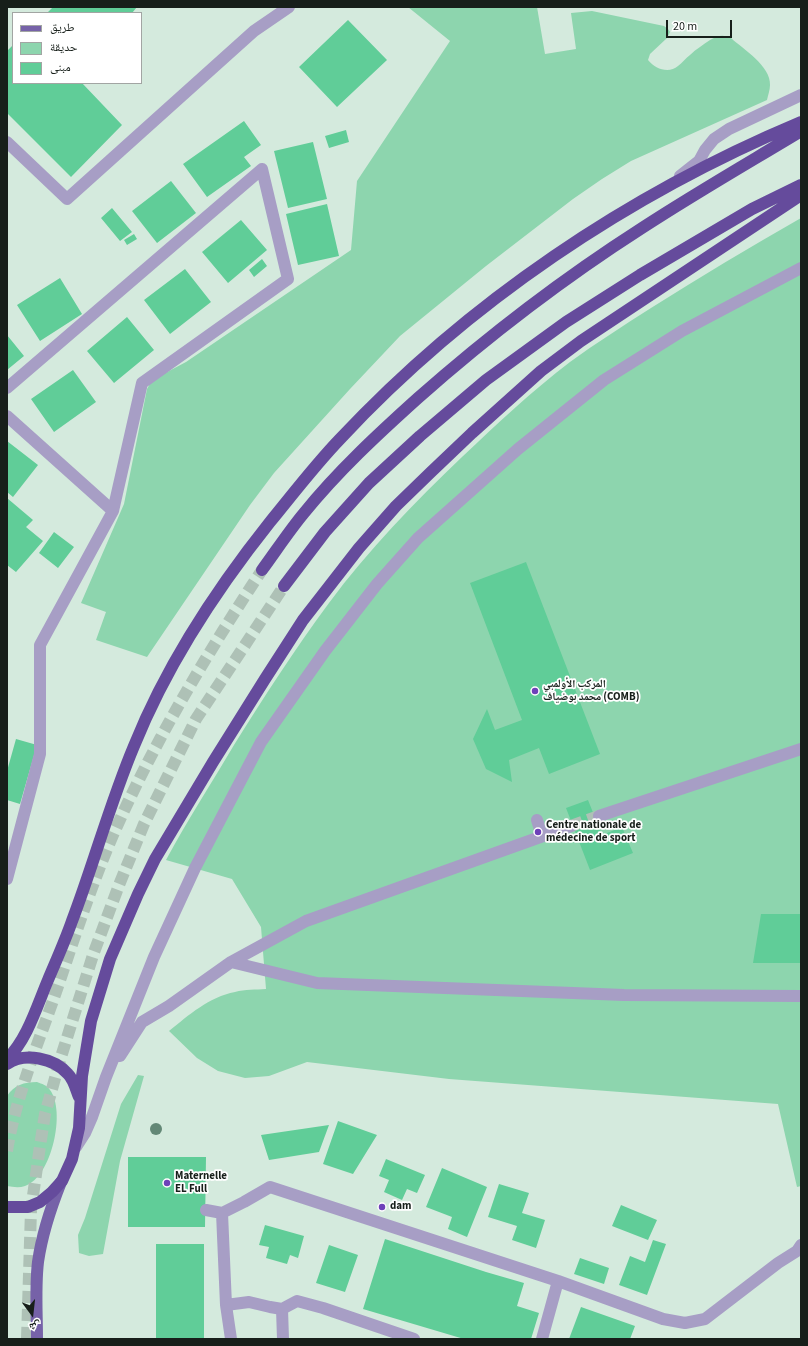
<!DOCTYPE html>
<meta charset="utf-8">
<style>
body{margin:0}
#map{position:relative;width:808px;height:1346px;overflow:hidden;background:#d4eadd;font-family:"Source Sans 3","Noto Naskh Arabic",sans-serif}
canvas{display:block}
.frame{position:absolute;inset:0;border:8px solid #171f1a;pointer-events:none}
.legend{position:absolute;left:12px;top:12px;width:130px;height:72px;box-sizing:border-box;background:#fff;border:1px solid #a2a5a3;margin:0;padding:5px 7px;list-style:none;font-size:12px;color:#171f1a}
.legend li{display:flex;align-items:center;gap:8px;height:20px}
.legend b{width:20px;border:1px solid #a2a5a3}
.north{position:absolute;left:12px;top:1294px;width:40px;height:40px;-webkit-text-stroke:3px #fff;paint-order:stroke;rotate:165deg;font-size:11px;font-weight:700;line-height:16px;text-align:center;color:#171f1a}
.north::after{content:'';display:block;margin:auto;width:14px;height:18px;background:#171f1a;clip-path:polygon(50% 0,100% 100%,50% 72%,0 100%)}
.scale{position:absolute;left:666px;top:20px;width:66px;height:18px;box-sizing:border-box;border:2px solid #171f1a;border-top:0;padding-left:5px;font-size:12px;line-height:14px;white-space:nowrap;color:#171f1a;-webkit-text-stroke:3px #fff;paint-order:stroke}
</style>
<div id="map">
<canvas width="808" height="1346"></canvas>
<div class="frame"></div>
<ul class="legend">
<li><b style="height:5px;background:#7662a8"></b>طريق</li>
<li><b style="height:11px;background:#8dd5ae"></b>حديقة</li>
<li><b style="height:11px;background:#60cd98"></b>مبنى</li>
</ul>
<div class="north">ش</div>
<div class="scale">20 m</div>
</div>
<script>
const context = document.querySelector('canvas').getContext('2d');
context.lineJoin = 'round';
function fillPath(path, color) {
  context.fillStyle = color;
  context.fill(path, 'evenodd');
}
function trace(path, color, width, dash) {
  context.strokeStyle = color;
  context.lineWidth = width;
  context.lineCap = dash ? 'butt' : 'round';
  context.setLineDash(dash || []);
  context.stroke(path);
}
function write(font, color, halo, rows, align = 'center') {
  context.font = font + ' "Source Sans 3","Noto Naskh Arabic",sans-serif';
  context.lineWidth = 3.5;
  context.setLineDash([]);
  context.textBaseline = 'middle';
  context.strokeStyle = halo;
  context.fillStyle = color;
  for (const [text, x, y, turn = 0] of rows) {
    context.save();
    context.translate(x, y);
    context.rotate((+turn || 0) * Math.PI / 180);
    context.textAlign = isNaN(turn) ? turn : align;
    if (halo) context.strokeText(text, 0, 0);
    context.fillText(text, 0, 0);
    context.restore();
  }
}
fillPath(new Path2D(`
 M 408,7 L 537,7 L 545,54 L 576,49 L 571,13 L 592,11 L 664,26 L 668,29 L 670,32 L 667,38 L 650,54 L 648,60 C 655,69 669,74 678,66 C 682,63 686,58 690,55 C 696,49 703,45 710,40 C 718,36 722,34 731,38 C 743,49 771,66 770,85 C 770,90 768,95 767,100 L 631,161 L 602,179 L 573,199 L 486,266 L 400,336 L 350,389 L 274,473 L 250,505 L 147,657 L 96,640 L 106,612 L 81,603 L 124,504 L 147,389 L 152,380 L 186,362 L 351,250 L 357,181 L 450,41 Z
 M 801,218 L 801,1186 L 797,1187 L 778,1104 L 449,1079 L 307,1062 L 269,1076 L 245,1078 L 218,1071 L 197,1058 L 169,1031 C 189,1015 209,997 235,992 C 245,989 256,990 266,989 L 261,927 L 232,879 L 166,860 C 187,821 211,784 234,745 C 264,697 295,649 329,603 C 368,550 415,502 462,457 C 497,424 532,391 570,362 C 596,343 623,326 651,308 C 700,277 750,247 801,218 Z
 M 138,1075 L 144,1076 L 120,1161 L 103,1254 L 89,1256 L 79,1253 L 78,1235 L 85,1218 L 121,1104 Z
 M 37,1082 C 42,1084 47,1085 50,1090 C 66,1111 52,1177 25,1186 C 19,1188 13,1187 7,1186 L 7,1096 C 14,1085 24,1082 37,1082 Z`), '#8dd5ae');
fillPath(new Path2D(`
 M 53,7 L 137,7 L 132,13 L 47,13 Z
 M 348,20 L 387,60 L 337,107 L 299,67 Z
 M 13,45 L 13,83 L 82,83 L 122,125 L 71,177 L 7,113 L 7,51 Z
 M 244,121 L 261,145 L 244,157 L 251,166 L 207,197 L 183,164 Z
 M 346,130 L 349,142 L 329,148 L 325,136 Z
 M 313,142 L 327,199 L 288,208 L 274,151 Z
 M 171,181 L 196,213 L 157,243 L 132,211 Z
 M 327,204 L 339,256 L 298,265 L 286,214 Z
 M 112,208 L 132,232 L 120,241 L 101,218 Z
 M 241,220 L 267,250 L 228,283 L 202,252 Z
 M 134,234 L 137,239 L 127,245 L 124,240 Z
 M 262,259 L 267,266 L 254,277 L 249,270 Z
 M 185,269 L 211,302 L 170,334 L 144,300 Z
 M 60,278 L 82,314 L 40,341 L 17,305 Z
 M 127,317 L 154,350 L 114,383 L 87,351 Z
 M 7,335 L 24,356 L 7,370 Z
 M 73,370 L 96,402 L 54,432 L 31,399 Z
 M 7,441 L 38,465 L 13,497 L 7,492 Z
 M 7,498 L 33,520 L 26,527 L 43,541 L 16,572 L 7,565 Z
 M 54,532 L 74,547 L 58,568 L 39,553 Z
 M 526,562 L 600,754 L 549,774 L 539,748 L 509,760 L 512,782 L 486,769 L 473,739 L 487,709 L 495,730 L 522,720 L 470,583 Z
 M 16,739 L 37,745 L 20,804 L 7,800 L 7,771 Z
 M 588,800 L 602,835 L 622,827 L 633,853 L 590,870 L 566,808 Z
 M 761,914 L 801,914 L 801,963 L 753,963 Z
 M 338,1121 L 377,1135 L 353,1174 L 323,1164 Z
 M 329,1125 L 319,1152 L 269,1160 L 261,1135 Z
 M 128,1157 L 206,1157 L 205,1227 L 128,1227 Z
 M 386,1159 L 425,1175 L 417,1193 L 407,1189 L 402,1200 L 384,1192 L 389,1180 L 379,1176 Z
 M 442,1168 L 487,1187 L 467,1237 L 448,1229 L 452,1217 L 426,1207 Z
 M 499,1184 L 529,1193 L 522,1213 L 545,1220 L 536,1248 L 512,1240 L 517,1226 L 488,1217 Z
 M 621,1205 L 657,1220 L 648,1240 L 612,1226 Z
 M 265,1225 L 304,1236 L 298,1258 L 290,1255 L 287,1264 L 266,1258 L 269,1247 L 259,1245 Z
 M 385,1239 L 486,1272 L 524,1283 L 517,1306 L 539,1313 L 531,1339 L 464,1339 L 363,1309 Z
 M 653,1240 L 666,1244 L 647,1295 L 619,1285 L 630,1256 L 645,1262 Z
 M 156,1244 L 204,1244 L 204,1339 L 156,1339 Z
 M 329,1245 L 358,1255 L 345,1292 L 316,1283 Z
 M 580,1258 L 609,1268 L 604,1284 L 574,1274 Z
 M 581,1307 L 635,1326 L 630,1339 L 569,1339 Z`), '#60cd98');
trace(new Path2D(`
 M 571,826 L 599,816`), '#aec1b6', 12, [12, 6]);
trace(new Path2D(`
 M 7,1151 C 16,1096 38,1044 56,992 C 74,939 91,886 113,835 C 154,742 206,655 262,570
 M 27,1339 L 31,1210 L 40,1146 L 45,1114 L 61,1057 L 93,955 L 119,885 L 144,824 L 196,719 L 284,586`), '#aec1b6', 12, [12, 6]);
trace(new Path2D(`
 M 7,142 L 67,199 L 254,31 L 289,7
 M 680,176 L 699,161 L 705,150 L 714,139 L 729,129 L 801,95
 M 7,388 L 262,169 L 288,279 L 142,383 L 113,511 L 40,645 L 40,754 L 7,879
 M 7,416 L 113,511
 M 599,816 L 801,749
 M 537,820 L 542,836
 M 231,962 L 317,983 L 624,995 L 801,996
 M 120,1056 L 142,1022 L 169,1006 L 231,962 L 306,921 L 571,826
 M 76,1147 L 85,1133 L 92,1117 L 106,1077 L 154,957 L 195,868 L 261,742 L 325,651 L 377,584 L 418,538 L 518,449 L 604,380 L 682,331 L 801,268
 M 206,1210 L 222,1213
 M 226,1305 L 222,1213 L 244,1202 L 270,1187 L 558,1281 L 663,1319 L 685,1323 L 705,1319 L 778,1263 L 797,1251 L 801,1245
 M 282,1309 L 297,1301 L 323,1308 L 414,1339
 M 231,1339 L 226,1305 L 249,1302 L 270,1307 L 282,1309 L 283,1339
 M 542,1339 L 558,1281`), '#a79ec5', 12);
trace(new Path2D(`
 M 37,1339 C 37,1313 35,1287 38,1262 C 42,1234 51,1207 61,1182`), '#7662a8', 12);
trace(new Path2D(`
 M 262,570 C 276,551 289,531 304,513 C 338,471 378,434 418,398 C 487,337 564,278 642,228 C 694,194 748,163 801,131
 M 284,586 L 325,532 L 369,483 L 420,436 L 486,380 L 566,322 L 640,275 L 752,209 L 801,185
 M 7,1059 C 27,1040 37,1006 48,980 C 56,961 65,941 72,921 C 94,863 110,803 134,746 C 167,664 215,591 270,522 C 293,494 315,465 340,439 C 468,302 629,194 801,122
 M 7,1064 C 25,1052 54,1058 68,1074 C 74,1080 76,1090 79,1097
 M 7,1207 L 28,1207 L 40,1202 L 52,1192 L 62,1181 L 72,1159 L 79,1128 L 82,1076 L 91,1021 L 110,959 L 138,894 L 155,859 L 213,762 L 265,679 L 303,620 L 359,548 L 396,506 L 430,473 L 472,433 L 541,371 L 581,341 L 801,195`), '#654b9c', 12);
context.fillStyle = '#638876';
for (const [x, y] of [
 [156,1129]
]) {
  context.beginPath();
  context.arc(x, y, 6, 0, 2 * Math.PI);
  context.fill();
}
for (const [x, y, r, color] of [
 [535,691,4,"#6e41b9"],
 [538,832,4,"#6e41b9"],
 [167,1183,4,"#6e41b9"],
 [382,1207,4,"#6e41b9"]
]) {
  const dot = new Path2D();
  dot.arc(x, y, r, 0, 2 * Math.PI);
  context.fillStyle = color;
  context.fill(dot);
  trace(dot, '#fff', 1.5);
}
write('bold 11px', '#171f1a', '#fff', [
 ["المركب الأولمبي",543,685],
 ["محمد بوضياف (COMB)",543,698],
 ["Centre nationale de",546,826],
 ["médecine de sport",546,839],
 ["Maternelle",175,1177],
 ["EL Full",175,1190],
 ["dam",390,1207]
], 'left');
</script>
